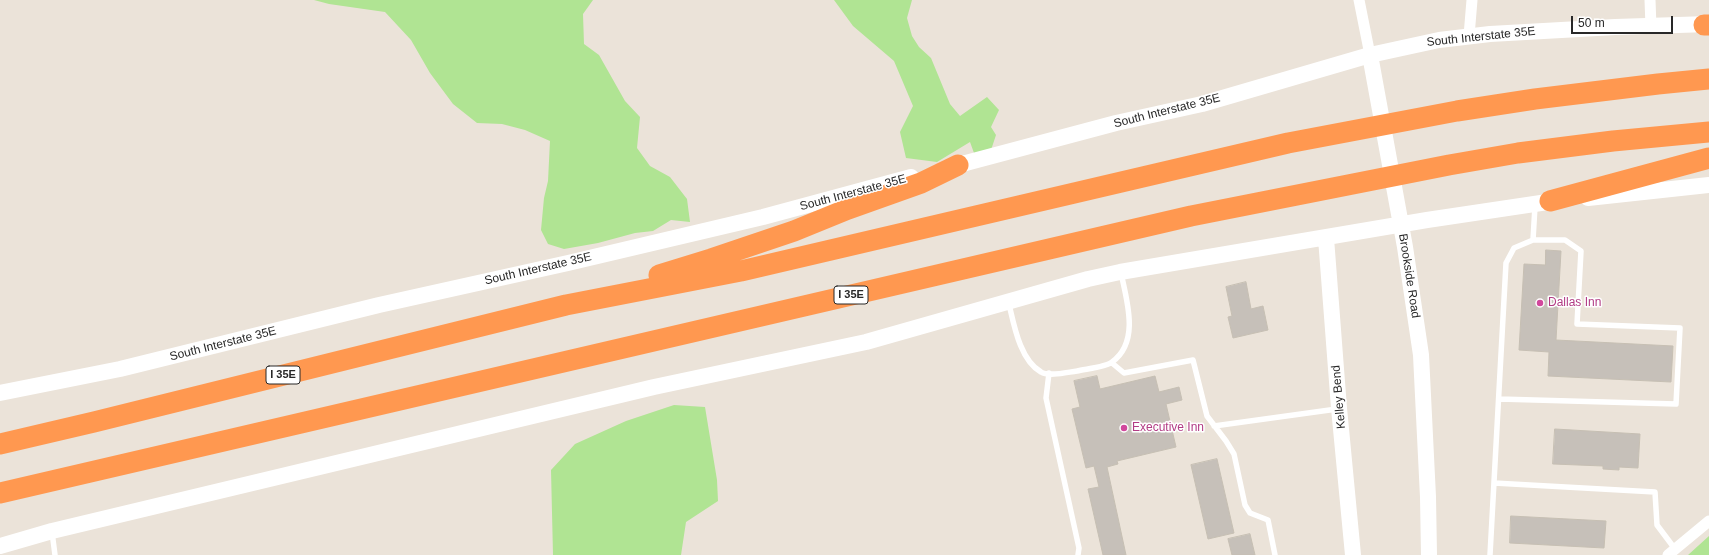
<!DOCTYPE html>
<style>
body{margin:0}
#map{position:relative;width:1709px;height:555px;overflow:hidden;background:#ebe3d9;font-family:Helvetica,sans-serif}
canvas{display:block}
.scale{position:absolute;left:1571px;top:16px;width:102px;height:18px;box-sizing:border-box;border:2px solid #282828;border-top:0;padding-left:5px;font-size:12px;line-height:14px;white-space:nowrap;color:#282828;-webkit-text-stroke:3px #fff;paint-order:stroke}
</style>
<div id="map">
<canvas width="1709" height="555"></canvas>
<div class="scale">50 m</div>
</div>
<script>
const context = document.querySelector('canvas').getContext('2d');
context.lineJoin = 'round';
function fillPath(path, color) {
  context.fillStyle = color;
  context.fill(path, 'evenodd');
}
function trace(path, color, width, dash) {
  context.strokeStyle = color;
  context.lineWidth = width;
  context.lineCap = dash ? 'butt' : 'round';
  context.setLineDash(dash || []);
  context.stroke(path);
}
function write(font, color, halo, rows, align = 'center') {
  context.font = font + ' Helvetica,sans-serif';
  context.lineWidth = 3;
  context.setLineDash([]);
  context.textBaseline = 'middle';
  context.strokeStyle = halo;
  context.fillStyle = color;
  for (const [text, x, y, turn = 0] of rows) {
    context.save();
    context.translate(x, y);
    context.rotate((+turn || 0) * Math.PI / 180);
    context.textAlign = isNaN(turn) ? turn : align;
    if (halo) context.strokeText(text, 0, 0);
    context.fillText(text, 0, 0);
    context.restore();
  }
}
fillPath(new Path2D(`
 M 314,0 L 593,0 L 583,14 L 584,44 L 599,55 L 625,101 L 640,117 L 637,148 L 650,166 L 670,177 L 687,199 L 690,222 L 671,220 L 653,231 L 635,233 L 598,243 L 564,249 L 548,244 L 541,230 L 544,198 L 548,181 L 550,141 L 525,130 L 502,124 L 477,123 L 453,104 L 430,73 L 411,40 L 385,12 L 329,4 Z
 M 834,0 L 912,0 L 907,18 L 912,36 L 919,47 L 931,58 L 950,104 L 960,116 L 987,97 L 999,110 L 991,127 L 996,135 L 991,150 L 974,153 L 970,142 L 937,162 L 906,158 L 900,132 L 913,106 L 894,61 L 853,26 Z
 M 674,405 L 705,407 L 717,480 L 718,501 L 686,522 L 681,555 L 553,555 L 551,470 L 575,444 L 626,421 Z
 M 1709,536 L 1709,555 L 1688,555 Z`), '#b0e493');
const building = new Path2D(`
 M 1546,250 L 1561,251 L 1556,340 L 1673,346 L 1671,382 L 1548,376 L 1549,352 L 1519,350 L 1524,264 L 1545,265 Z
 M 1246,282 L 1251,309 L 1263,306 L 1268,330 L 1233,338 L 1228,317 L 1232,316 L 1226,287 Z
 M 1097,376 L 1100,389 L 1155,376 L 1159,392 L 1179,387 L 1182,400 L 1166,404 L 1176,447 L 1117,461 L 1118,464 L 1107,467 L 1126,555 L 1103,555 L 1088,489 L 1099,487 L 1094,466 L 1086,468 L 1072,409 L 1080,407 L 1074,381 Z
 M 1555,429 L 1640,434 L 1638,468 L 1619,467 L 1619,470 L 1603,469 L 1603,466 L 1553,464 Z
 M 1217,459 L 1234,533 L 1208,539 L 1191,465 Z
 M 1511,516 L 1606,521 L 1604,548 L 1510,543 Z
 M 1250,534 L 1255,555 L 1232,555 L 1228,539 Z`);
fillPath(building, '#c6c0b9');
trace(building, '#c6bfb3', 1);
trace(new Path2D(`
 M 1009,304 C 1014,325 1020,360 1041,372 C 1049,377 1068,372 1077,371 C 1085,369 1107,367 1112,362 C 1140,342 1127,301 1121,273
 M 1112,363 L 1124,373 L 1193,360 L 1207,416 L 1226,441 L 1234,454 L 1245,505 L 1250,513 L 1268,520 L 1275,555
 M 1049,373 L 1046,398 L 1079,548 L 1078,555
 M 1499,399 L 1676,404 L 1680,328 L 1577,324 L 1581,251 L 1565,240 L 1533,240
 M 1214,426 L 1337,409
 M 1494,483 L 1655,492 L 1657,525 L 1675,549
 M 52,532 L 55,555
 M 1490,555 L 1506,263 L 1514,248 L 1533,240 L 1535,206`), '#fff', 5.5);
trace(new Path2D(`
 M 1359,0 L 1370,55
 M 1650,0 L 1651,27
 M 1469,36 L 1472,0
 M 1668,555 L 1709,521`), '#fff', 11);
trace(new Path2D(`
 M 1370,55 L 1405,247 L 1421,355 L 1428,497 L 1429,555
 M 947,168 L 1116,123 L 1202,104 L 1370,55 L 1439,40 L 1490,34 L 1615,27 L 1709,24
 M 1588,198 L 1709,185
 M 1326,238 L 1339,408 L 1353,555
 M 0,393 L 120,369 L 379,305 L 568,263 L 763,217 L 911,177
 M 0,546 L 52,531 L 654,387 L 866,342 L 1088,279 L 1120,272 L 1427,220 L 1561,200`), '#fff', 16);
trace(new Path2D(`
 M 1704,25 L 1709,25
 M 1550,201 L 1709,158
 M 659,275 L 711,259 L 794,231 L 848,209 L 921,183 L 958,165
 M 0,444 L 94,422 L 566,305 L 741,271 L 1288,143 L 1457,111 L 1535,99 L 1658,84 L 1709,79
 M 0,493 L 1191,216 L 1449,165 L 1518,153 L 1613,141 L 1709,132`), '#ff9850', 21);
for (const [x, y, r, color] of [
 [1540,303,4,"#d1479c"],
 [1124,428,4,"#d1479c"]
]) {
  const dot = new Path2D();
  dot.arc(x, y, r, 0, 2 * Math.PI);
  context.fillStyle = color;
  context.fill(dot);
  trace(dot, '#fff', 1.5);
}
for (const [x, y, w] of [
 [851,295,34],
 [283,375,34]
]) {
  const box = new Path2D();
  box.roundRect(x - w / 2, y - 9, w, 18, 3);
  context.fillStyle = '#fff';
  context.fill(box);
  trace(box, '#282828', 1);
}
write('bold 11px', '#282828', null, [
 ["I 35E",851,295],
 ["I 35E",283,375]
]);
write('12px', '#282828', '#fff', [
 ["South Interstate 35E",1481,37,-6],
 ["South Interstate 35E",1167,111,-14],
 ["South Interstate 35E",853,193,-15],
 ["South Interstate 35E",538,269,-13],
 ["Brookside Road",1409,276,81],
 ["South Interstate 35E",223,344,-14],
 ["Kelley Bend",1339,397,-95]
]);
write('12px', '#b23c85', '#fff', [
 ["Dallas Inn",1548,303],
 ["Executive Inn",1132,428]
], 'left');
</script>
